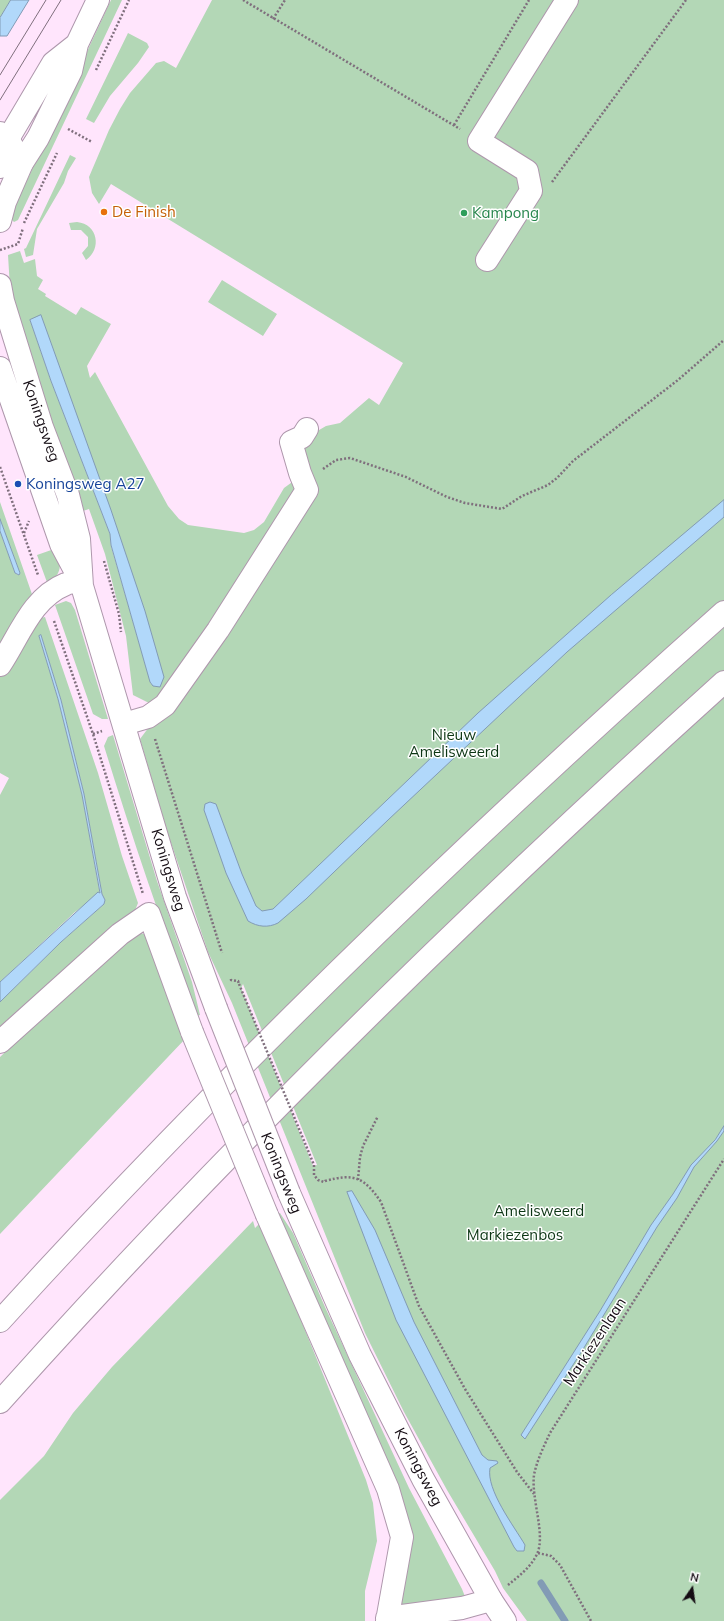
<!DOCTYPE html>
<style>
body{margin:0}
#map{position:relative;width:724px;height:1621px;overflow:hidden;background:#ffe5fc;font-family:Mulish,sans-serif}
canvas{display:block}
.north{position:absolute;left:672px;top:1569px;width:40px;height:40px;-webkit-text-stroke:3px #fff;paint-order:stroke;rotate:13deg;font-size:11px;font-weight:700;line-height:16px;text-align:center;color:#140c13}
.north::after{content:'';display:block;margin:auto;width:14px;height:18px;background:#140c13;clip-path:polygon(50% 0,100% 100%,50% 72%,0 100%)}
</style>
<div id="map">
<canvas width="724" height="1621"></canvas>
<div class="north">N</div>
</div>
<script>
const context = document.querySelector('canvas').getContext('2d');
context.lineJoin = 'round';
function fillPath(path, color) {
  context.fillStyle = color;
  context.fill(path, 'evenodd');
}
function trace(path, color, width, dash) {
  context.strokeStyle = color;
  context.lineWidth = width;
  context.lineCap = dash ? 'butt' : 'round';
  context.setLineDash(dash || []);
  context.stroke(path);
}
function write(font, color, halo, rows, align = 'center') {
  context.font = font + ' Mulish,sans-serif';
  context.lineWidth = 3;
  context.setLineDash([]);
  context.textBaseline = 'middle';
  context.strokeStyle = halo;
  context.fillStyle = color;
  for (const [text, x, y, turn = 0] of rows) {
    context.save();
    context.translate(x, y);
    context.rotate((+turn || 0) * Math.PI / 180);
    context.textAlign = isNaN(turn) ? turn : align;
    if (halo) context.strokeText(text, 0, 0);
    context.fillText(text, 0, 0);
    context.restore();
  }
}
fillPath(new Path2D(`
 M 0,0 L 11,0 L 0,18 Z
 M 111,0 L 122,0 L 18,220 L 14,222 L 12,220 L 15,206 Z
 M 212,0 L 724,0 L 724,1621 L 527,1621 L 503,1588 L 495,1571 L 447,1490 L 404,1412 L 365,1333 L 232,1003 L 208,952 L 168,834 L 140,739 L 152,723 L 151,704 L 133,695 L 126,636 L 105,554 L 89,509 L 83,511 L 59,443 L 10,288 L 8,255 L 20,251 L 24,263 L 35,259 L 37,276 L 43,280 L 38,289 L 46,294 L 45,296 L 76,315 L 81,307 L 111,324 L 87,366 L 90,378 L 95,372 L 168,506 L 179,519 L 188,525 L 244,533 L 254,530 L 264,522 L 284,488 L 295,480 L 304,443 L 314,433 L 326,426 L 340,423 L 369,398 L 379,405 L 403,363 L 111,184 L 99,204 L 92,193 L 89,177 L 109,130 L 120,109 L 130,93 L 156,63 L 164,61 L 176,68 ZM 41,316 L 162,672 L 151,684 L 111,546 L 110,534 L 51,381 L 30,320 ZM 243,984 L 317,1165 L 313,1166 L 241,988 Z
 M 128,33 L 147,43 L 149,47 L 138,63 L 110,96 L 94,123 L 86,119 Z
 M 70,155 L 76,158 L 68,171 L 64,183 L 37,229 L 33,255 L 26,257 L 24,249 L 26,248 Z
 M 77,222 C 98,224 102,249 86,260 L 82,253 L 88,246 L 88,237 L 81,230 L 71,230 L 69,223 Z
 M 222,280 L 277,314 L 263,336 L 208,302 Z
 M 0,502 L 34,600 L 0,656 L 0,531 L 15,573 L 18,575 L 20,573 L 0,519 Z
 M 57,548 C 61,566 63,572 48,585 L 37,555 Z
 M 66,601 L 71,603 L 75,610 L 108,719 L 102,719 L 93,714 L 55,605 Z
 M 45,617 L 98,773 L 122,856 L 138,903 L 132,918 L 114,927 L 99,938 L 8,1025 L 0,1030 L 0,1002 L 61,942 L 104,904 L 105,900 L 102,894 L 84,794 L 61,700 L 41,635 L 39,636 L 58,699 L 82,795 L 100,894 L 75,912 L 0,982 L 0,795 L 9,778 L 0,773 L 0,676 L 32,620 Z
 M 113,735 L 157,881 L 192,982 L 200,1015 L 197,1016 C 162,927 132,837 104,746 L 108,737 Z
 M 138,932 L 147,935 L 186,1038 L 0,1234 L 0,1057 L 57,1002 Z
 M 280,1213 L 293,1233 L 325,1307 L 409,1488 L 462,1589 L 466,1599 L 404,1606 L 401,1604 L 405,1555 L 277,1214 Z
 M 253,1221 L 255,1228 L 261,1222 L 366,1480 L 373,1503 L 377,1541 L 365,1591 L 365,1621 L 0,1621 L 0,1500 L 44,1456 L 73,1413 L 112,1367 Z`), '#b3d7b6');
const water = new Path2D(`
 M 11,0 L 29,0 L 7,36 L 0,36 L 0,18 Z
 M 41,315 L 111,510 L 145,611 L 164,677 L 160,687 L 153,686 L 150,682 L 111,545 L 110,534 L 51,381 L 30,320 Z
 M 724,500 L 724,517 L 567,652 L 388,820 L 306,899 L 278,923 C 268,928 258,927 248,921 L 226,873 L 204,810 L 205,804 L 210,802 L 216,804 L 242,874 L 256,906 L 262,911 L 273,909 L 478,713 L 611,595 Z
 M 0,519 L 20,573 L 19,575 L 15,573 L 0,531 Z
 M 41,635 L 61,700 L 84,794 L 102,894 L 105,900 L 104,904 L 61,942 L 0,1002 L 0,982 L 98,892 L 100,893 L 82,795 L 58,699 L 39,636 Z
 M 724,1126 L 724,1131 L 717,1141 L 694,1167 L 677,1198 L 657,1227 L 582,1351 L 525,1439 L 521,1435 L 600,1311 L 651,1225 L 673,1194 L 691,1165 L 715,1140 Z
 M 352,1191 L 375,1230 L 414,1322 L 482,1455 L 488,1460 L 497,1461 L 498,1463 L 490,1468 C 486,1490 514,1526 525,1545 L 524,1551 L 517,1551 L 514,1547 L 396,1320 L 347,1192 Z`);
fillPath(water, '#b1d8fa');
trace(water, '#829bb5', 1);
trace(new Path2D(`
 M 541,1583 L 565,1621`), '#829bb5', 7);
const minor = new Path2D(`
 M 0,133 L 8,139 L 22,163 L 0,167
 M 487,260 L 531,191 L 527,171 L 479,141 L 567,0
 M 0,665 C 19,637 31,598 66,584 C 70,582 76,582 81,580
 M 124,724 L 148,717 L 165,705 L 218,630 L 307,490 L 300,473 L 291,442 L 302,437 L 307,429
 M 0,1042 L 120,934 L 149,914 L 192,1032
 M 267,1215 L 388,1489 L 402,1537 L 387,1621
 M 387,1618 L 462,1608 L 491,1600`);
const major = new Path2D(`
 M 0,156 L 8,139 L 53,63 L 77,44
 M 0,221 L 5,202 L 22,163 L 38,138 L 71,71 L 77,44 L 98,0
 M 0,285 L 3,301 L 42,427 L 68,495 L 79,539 L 82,586 L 175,897 L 216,1008
 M 0,368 L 61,544 L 78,576
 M 289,1193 L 360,1355 L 423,1479 L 491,1600 L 505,1621`);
const highway = new Path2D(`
 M 0,1321 C 227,1071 471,837 724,612
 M 0,1402 C 227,1148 471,910 724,682`);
trace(minor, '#ae97ac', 24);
trace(major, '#ae97ac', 24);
trace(highway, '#ae97ac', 24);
trace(new Path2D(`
 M 243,0 L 460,129
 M 273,19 L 285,0
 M 96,70 L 129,0
 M 454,125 L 529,0
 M 68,129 L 92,142
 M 552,182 L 686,0
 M 24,223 L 57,153
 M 0,250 L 18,244 L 23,228
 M 0,467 L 38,575
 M 323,469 L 336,460 L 350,458 L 406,477 L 447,497 L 465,503 L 502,509 L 522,496 L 548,485 L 557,478 L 573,461 L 678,380 L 724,340
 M 24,533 L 29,521
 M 104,561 L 119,614 L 121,632
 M 54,621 L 93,734 L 143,894
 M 93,734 L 102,731
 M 155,739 L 222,953
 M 231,979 L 231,980 L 238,981 L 239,984
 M 314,1165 L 314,1175 L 318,1180 L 324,1182 L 325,1181 C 354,1173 364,1177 381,1202 L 419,1306 L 465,1389 L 517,1472 L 534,1494
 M 358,1180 L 360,1157 L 363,1146 L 378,1116
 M 538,1553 L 551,1556 L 560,1565 L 591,1621
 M 508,1585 C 519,1576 531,1567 537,1554 C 546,1535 531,1499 534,1475 C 537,1460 544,1446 550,1433 L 724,1159`), '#7f6f7d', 2.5, [2, 2]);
trace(minor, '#fff', 22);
trace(major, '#fff', 22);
trace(highway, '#fff', 22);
trace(new Path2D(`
 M 0,75 L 46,0
 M 0,100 L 61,0`), '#7f6f7d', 1);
const minorBridge = new Path2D(`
 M 192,1032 L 267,1215`);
const majorBridge = new Path2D(`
 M 216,1008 L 289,1193`);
trace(minorBridge, '#ae97ac', 24, []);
trace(majorBridge, '#ae97ac', 24, []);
trace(new Path2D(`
 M 239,984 L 314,1165`), '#7f6f7d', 2.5, [2, 2]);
trace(minorBridge, '#fff', 22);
trace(majorBridge, '#fff', 22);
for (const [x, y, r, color] of [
 [104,212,4,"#e8710a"],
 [464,213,4,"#2e9e5b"],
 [18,484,4,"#1a4fb4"]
]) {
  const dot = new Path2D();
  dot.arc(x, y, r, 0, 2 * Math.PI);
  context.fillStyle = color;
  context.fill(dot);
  trace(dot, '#fff', 1.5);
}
write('15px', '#c56008', '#fff', [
 ["De Finish",112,212]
], 'left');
write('15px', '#27864d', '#fff', [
 ["Kampong",472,213]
], 'left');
write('15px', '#140c13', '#fff', [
 ["Koningsweg",41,421,71],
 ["Koningsweg",168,870,73],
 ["Koningsweg",281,1173,68],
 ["Markiezenlaan",595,1342,-57],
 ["Koningsweg",418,1467,62]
]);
write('15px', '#164399', '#fff', [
 ["Koningsweg A27",26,484]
], 'left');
write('15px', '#0c3614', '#fff', [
 ["Nieuw",454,735],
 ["Amelisweerd",454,752],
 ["Amelisweerd",539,1211],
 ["Markiezenbos",515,1235]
]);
</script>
